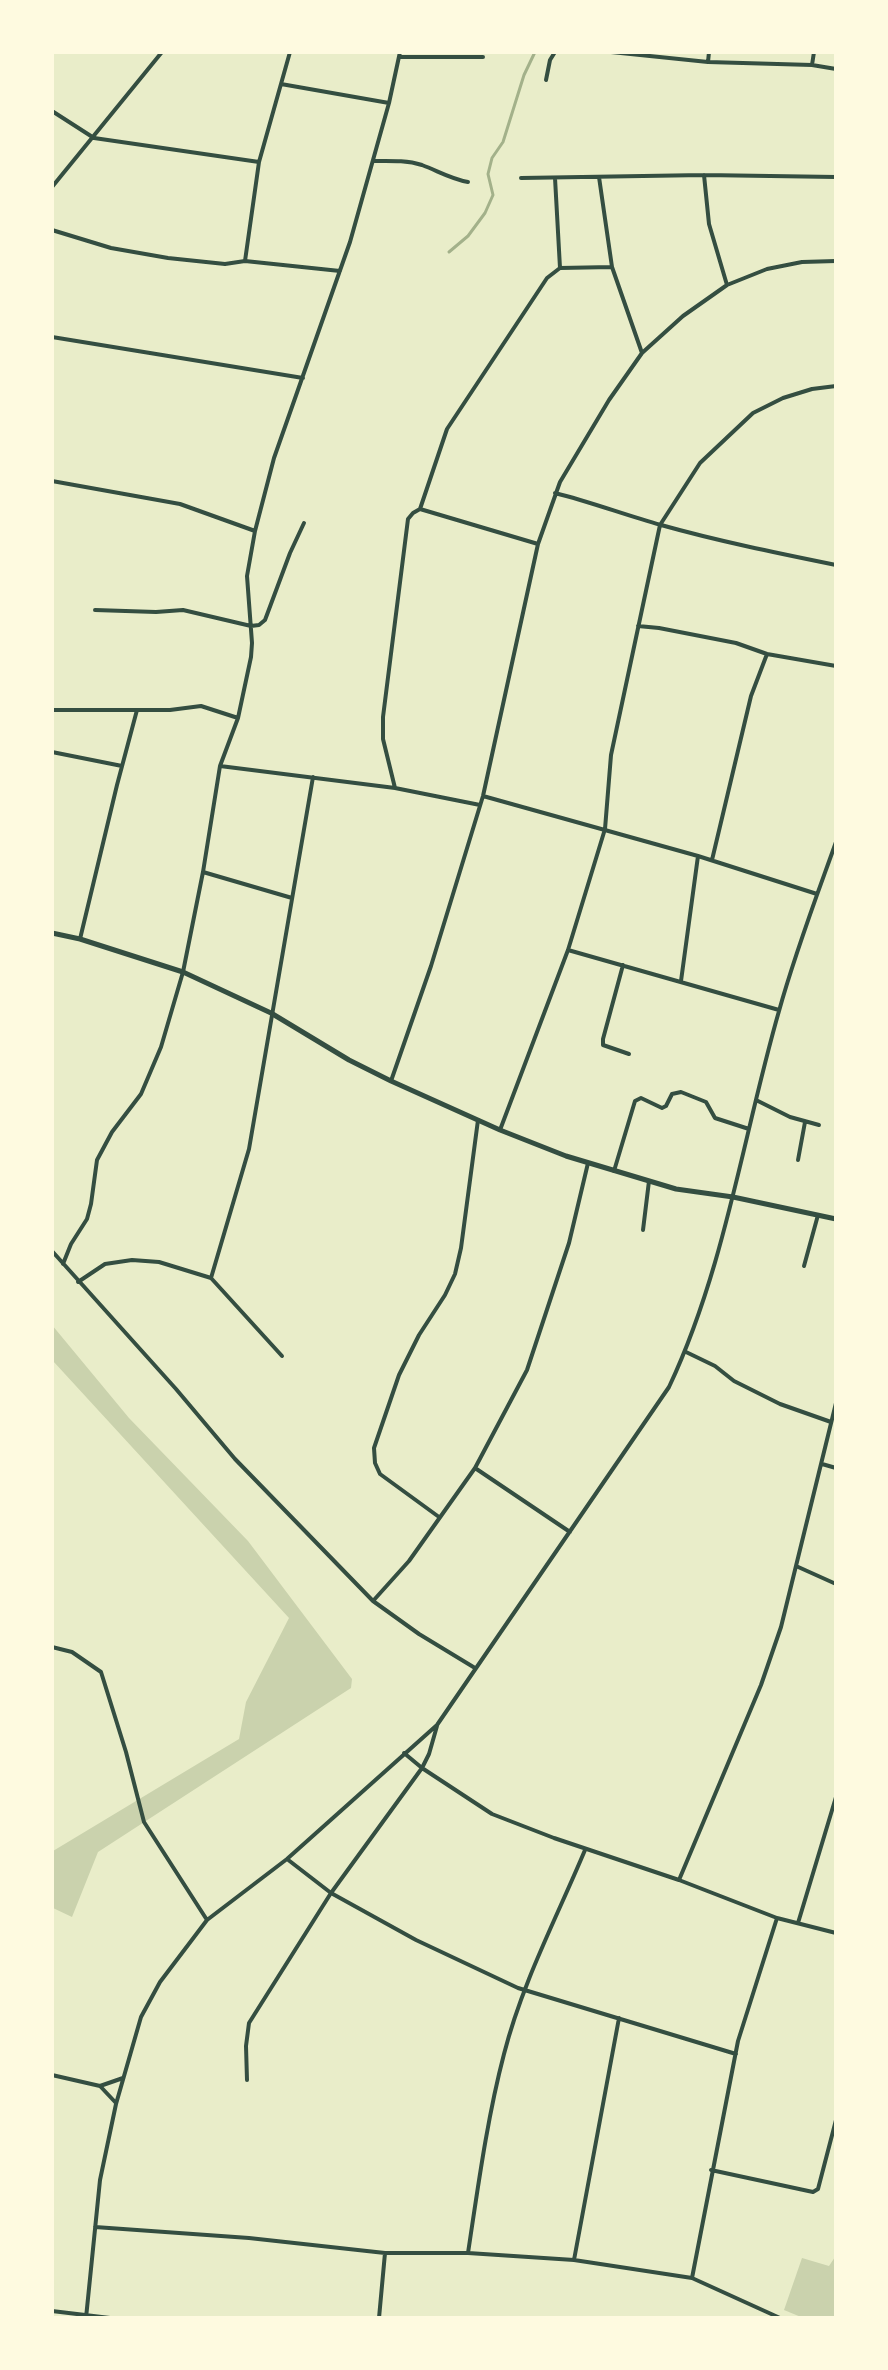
<!DOCTYPE html>
<style>
body{margin:0}
#map{position:relative;width:888px;height:2370px;overflow:hidden;background:#e9edc9;font-family:Helvetica,sans-serif}
canvas{display:block}
.frame{position:absolute;inset:0;border:54px solid #fefae0;pointer-events:none}
</style>
<div id="map">
<canvas width="888" height="2370"></canvas>
<div class="frame"></div>
</div>
<script>
const context = document.querySelector('canvas').getContext('2d');
context.lineJoin = 'round';
function fillPath(path, color) {
  context.fillStyle = color;
  context.fill(path, 'evenodd');
}
function trace(path, color, width, dash) {
  context.strokeStyle = color;
  context.lineWidth = width;
  context.lineCap = dash ? 'butt' : 'round';
  context.setLineDash(dash || []);
  context.stroke(path);
}
fillPath(new Path2D(`
 M 52,1325 L 129,1418 L 248,1541 L 352,1679 L 351,1688 L 98,1852 L 72,1917 L 53,1908 L 53,1851 L 239,1739 L 246,1702 L 289,1618 L 53,1361 Z
 M 835,2257 L 835,2317 L 801,2317 L 784,2310 L 802,2258 L 829,2266 Z`), '#cad2ad');
trace(new Path2D(`
 M 449,252 L 468,236 L 485,213 L 493,195 L 488,174 L 492,158 L 503,142 L 524,75 L 535,52`), '#a3b18a', 3);
trace(new Path2D(`
 M 611,52 L 708,62 L 812,65 L 836,69
 M 400,57 L 483,57
 M 708,62 L 709,52
 M 812,65 L 814,52
 M 546,80 L 550,60 L 555,52
 M 281,84 L 389,103
 M 52,111 L 94,138 L 259,162
 M 373,161 C 389,161 406,160 422,165 C 438,171 451,179 468,182
 M 704,175 L 709,224 L 727,285
 M 599,177 L 612,267 L 642,353
 M 521,178 L 704,175 L 836,177
 M 555,178 L 560,268
 M 52,187 L 162,52
 M 52,230 L 111,248 L 168,258 L 225,264 L 245,261 L 340,271
 M 245,261 L 259,162 L 290,52
 M 52,337 L 303,378
 M 52,481 L 180,504 L 255,531
 M 555,493 C 591,502 625,515 661,525 C 718,541 777,553 836,565
 M 420,509 L 447,429 L 547,278 L 560,268 L 612,267
 M 95,610 L 156,612 L 183,610 L 251,626 L 259,625 L 265,620 L 290,553 L 304,523
 M 638,626 L 659,628 L 736,643 L 767,654 L 836,666
 M 52,710 L 170,710 L 201,706 L 238,718
 M 52,752 L 122,766
 M 220,766 L 395,788 L 480,805
 M 395,788 L 383,739 L 383,717 L 408,519 L 413,513 L 420,509 L 538,544
 M 483,796 L 698,856 L 817,894
 M 712,860 L 751,696 L 767,654
 M 203,872 L 292,898
 M 80,939 L 117,785 L 137,710
 M 568,950 L 779,1010
 M 623,965 L 603,1039 L 603,1045 L 629,1054
 M 681,981 L 698,856
 M 391,1081 L 431,966 L 483,796 L 538,544 L 560,482 L 609,400 L 642,353 L 683,316 L 727,285 L 767,269 L 802,262 L 836,261
 M 756,1100 L 790,1117 L 819,1125
 M 500,1130 L 568,950 L 605,829 L 611,755 L 660,525 L 700,463 L 753,413 L 783,398 L 812,389 L 836,386
 M 798,1160 L 805,1122
 M 614,1171 L 635,1101 L 641,1098 L 662,1108 L 666,1106 L 672,1094 L 681,1092 L 706,1102 L 715,1118 L 749,1129
 M 643,1230 L 649,1181
 M 52,1251 L 176,1389 L 235,1459 L 373,1601 L 419,1634 L 475,1668
 M 63,1264 L 71,1244 L 87,1219 L 91,1204 L 97,1160 L 112,1132 L 141,1094 L 161,1047 L 183,972 L 203,872 L 220,766 L 238,718 L 251,657 L 252,643 L 247,576 L 255,531 L 274,458 L 350,242 L 389,103 L 400,52
 M 804,1266 L 818,1215
 M 211,1278 L 249,1149 L 313,777
 M 78,1282 L 105,1264 L 132,1260 L 159,1262 L 211,1278 L 282,1356
 M 686,1352 L 715,1366 L 734,1381 L 780,1404 L 831,1422
 M 822,1464 L 836,1468
 M 475,1468 L 570,1532
 M 439,1517 L 380,1474 L 375,1463 L 374,1448 L 399,1375 L 419,1335 L 445,1295 L 455,1274 L 461,1248 L 478,1120
 M 796,1566 L 836,1584
 M 373,1601 L 409,1561 L 475,1468 L 527,1370 L 569,1243 L 588,1163
 M 52,1647 L 72,1652 L 101,1672 L 126,1752 L 144,1822 L 207,1920
 M 404,1753 L 422,1768 L 492,1814 L 554,1838 L 679,1880 L 777,1918 L 836,1933
 M 287,1859 L 331,1893 L 416,1940 L 518,1988 L 736,2054
 M 679,1880 L 761,1685 L 781,1627 L 836,1403
 M 798,1923 L 836,1797
 M 52,2075 L 100,2086 L 123,2078
 M 247,2080 L 246,2046 L 249,2023 L 331,1893 L 422,1768 L 429,1754 L 437,1726
 M 100,2086 L 116,2103
 M 711,2170 L 813,2192 L 818,2189 L 836,2120
 M 95,2227 L 249,2238 L 385,2253 L 468,2253 L 574,2260 L 692,2278 L 780,2318
 M 468,2253 C 478,2187 487,2119 504,2054 C 522,1983 557,1917 585,1850
 M 574,2260 L 619,2018
 M 692,2278 L 738,2041 L 777,1918
 M 52,2311 L 110,2318
 M 86,2318 L 100,2180 L 116,2104 L 141,2017 L 160,1982 L 207,1920 L 287,1859 L 437,1725 L 669,1387 C 725,1268 743,1136 779,1011 C 795,953 816,898 836,842
 M 379,2318 L 385,2253`), '#344e41', 4);
trace(new Path2D(`
 M 52,933 L 80,939 L 183,972 L 271,1013 L 349,1060 L 391,1081 L 500,1130 L 566,1156 L 676,1189 L 733,1197 L 836,1219`), '#344e41', 5);
</script>
